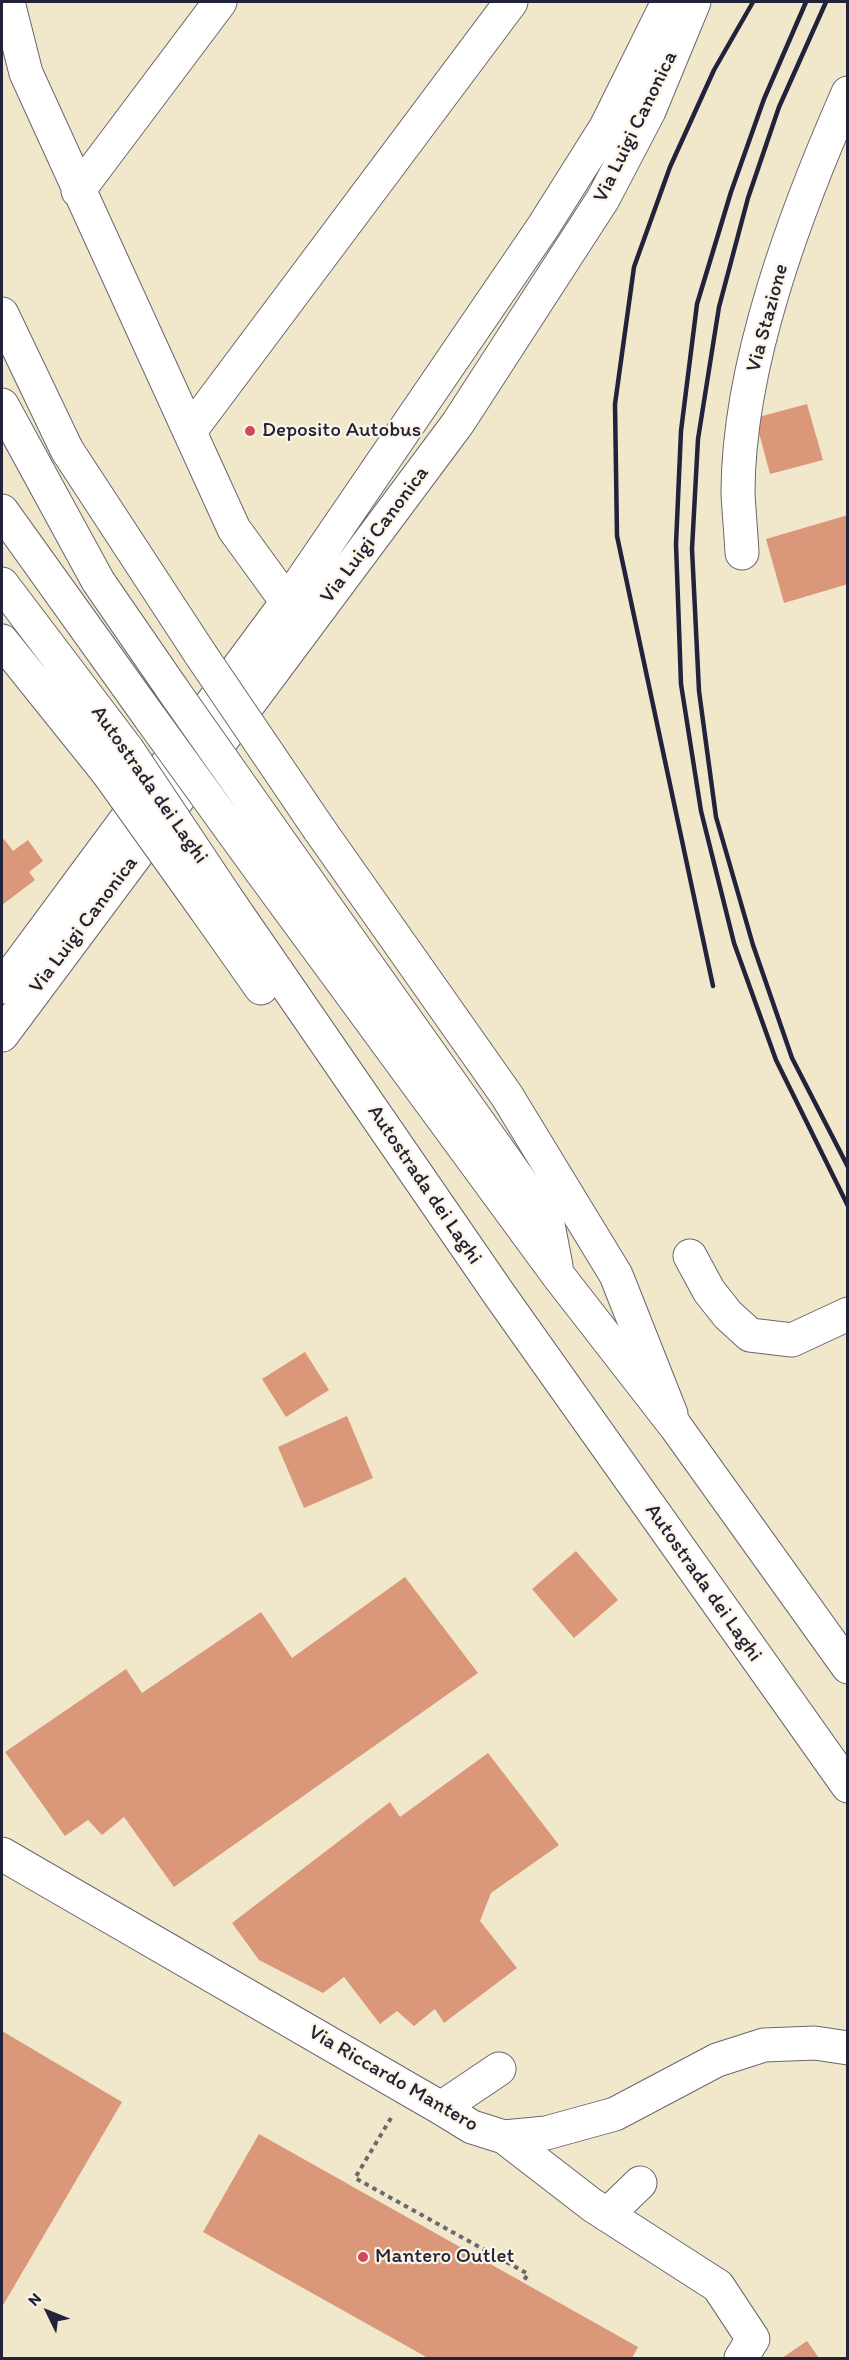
<!DOCTYPE html>
<style>
body{margin:0}
#map{position:relative;width:849px;height:2360px;overflow:hidden;background:#f1e7cb;font-family:Itim,sans-serif}
canvas{display:block}
.frame{position:absolute;inset:0;border:3px solid #22223b;pointer-events:none}
.north{position:absolute;left:18px;top:2282px;width:60px;height:60px;-webkit-text-stroke:4px #fcf5e5;paint-order:stroke;rotate:313deg;font-size:16px;font-weight:700;line-height:24px;text-align:center;color:#22223b}
.north::after{content:'';display:block;margin:auto;width:21px;height:27px;background:#22223b;clip-path:polygon(50% 0,100% 100%,50% 72%,0 100%)}
</style>
<div id="map">
<canvas width="849" height="2360"></canvas>
<div class="frame"></div>
<div class="north">N</div>
</div>
<script>
const context = document.querySelector('canvas').getContext('2d');
context.lineJoin = 'round';
function fillPath(path, color) {
  context.fillStyle = color;
  context.fill(path, 'evenodd');
}
function trace(path, color, width, dash) {
  context.strokeStyle = color;
  context.lineWidth = width;
  context.lineCap = dash ? 'butt' : 'round';
  context.setLineDash(dash || []);
  context.stroke(path);
}
function write(font, color, halo, rows, align = 'center') {
  context.font = font + ' Itim,sans-serif';
  context.lineWidth = 4.5;
  context.setLineDash([]);
  context.textBaseline = 'middle';
  context.strokeStyle = halo;
  context.fillStyle = color;
  for (const [text, x, y, turn = 0] of rows) {
    context.save();
    context.translate(x, y);
    context.rotate((+turn || 0) * Math.PI / 180);
    context.textAlign = isNaN(turn) ? turn : align;
    if (halo) context.strokeText(text, 0, 0);
    context.fillText(text, 0, 0);
    context.restore();
  }
}
fillPath(new Path2D(`
 M 807,404 L 823,460 L 770,474 L 755,418 Z
 M 848,515 L 848,584 L 784,603 L 766,539 Z
 M 4,839 L 13,851 L 28,840 L 43,861 L 29,872 L 35,880 L 2,905 L 2,841 Z
 M 305,1352 L 329,1390 L 286,1417 L 262,1379 Z
 M 347,1416 L 373,1478 L 304,1508 L 278,1447 Z
 M 576,1551 L 618,1600 L 574,1638 L 532,1589 Z
 M 405,1577 L 478,1673 L 174,1887 L 124,1817 L 102,1835 L 88,1820 L 65,1836 L 5,1752 L 126,1669 L 142,1693 L 261,1612 L 292,1658 Z
 M 488,1753 L 559,1845 L 491,1893 L 480,1921 L 517,1968 L 444,2023 L 435,2009 L 414,2026 L 397,2011 L 380,2024 L 344,1977 L 323,1993 L 259,1960 L 232,1923 L 390,1802 L 400,1817 Z
 M 2,2031 L 122,2102 L 2,2307 Z
 M 259,2134 L 638,2347 L 632,2358 L 428,2358 L 203,2232 Z
 M 807,2341 L 819,2358 L 782,2358 Z`), '#db9779');
const minor = new Path2D(`
 M 8,2 L 26,73 L 234,529 L 287,602
 M 78,191 L 220,2
 M 2,314 L 67,450 L 201,655
 M 190,431 L 511,2
 M 742,553 C 741,533 739,513 738,493 C 738,364 796,211 848,93
 M 319,829 L 507,1096 L 616,1275 L 671,1414
 M 2,987 L 287,602 L 543,227 L 606,127 L 668,2
 M 2,1035 L 458,423 L 603,199 L 649,111 L 694,2
 M 690,1256 L 709,1291 L 728,1315 L 750,1335 L 792,1340 L 848,1314
 M 2,1854 L 441,2108 L 472,2127 L 504,2137 L 546,2133 L 615,2114 L 717,2060 L 764,2045 L 815,2043 L 848,2048
 M 441,2108 L 499,2069
 M 504,2137 L 592,2205 L 718,2286 L 753,2339 L 741,2358
 M 607,2215 L 640,2183`);
const highway = new Path2D(`
 M 2,405 L 98,581 L 173,690
 M 2,511 L 151,719
 M 2,584 L 127,749
 M 2,641 L 108,773
 M 287,852 L 547,1219 L 556,1266
 M 261,871 L 557,1274 L 676,1427 L 848,1667
 M 225,896 L 499,1294 L 848,1786
 M 206,910 L 261,988`);
trace(minor, '#6a676d', 35);
trace(highway, '#6a676d', 35);
trace(new Path2D(`
 M 391,2118 L 355,2178 L 528,2274 L 523,2282`), '#6a676d', 4, [4.5, 4.5]);
trace(minor, '#fff', 33);
trace(highway, '#fff', 33);
trace(new Path2D(`
 M 806,2 L 764,99 L 731,192 L 697,304 L 681,431 L 676,544 L 681,684 L 701,811 L 734,943 L 776,1060 L 848,1206
 M 826,2 L 779,107 L 748,198 L 719,307 L 698,439 L 692,549 L 699,691 L 716,817 L 753,945 L 792,1058 L 848,1167
 M 713,986 L 617,536 L 615,404 L 634,267 L 670,167 L 714,70 L 753,2`), '#22223b', 4.5);
const minorBridge = new Path2D(`
 M 201,655 L 319,829`);
const highwayBridge = new Path2D(`
 M 173,690 L 287,852
 M 151,719 L 261,871
 M 127,749 L 225,896
 M 108,773 L 206,910`);
trace(minorBridge, '#6a676d', 35, []);
trace(highwayBridge, '#6a676d', 35, []);
trace(minorBridge, '#fff', 33);
trace(highwayBridge, '#fff', 33);
for (const [x, y, r, color] of [
 [250,431,6,"#d1495b"],
 [363,2257,6,"#d1495b"]
]) {
  const dot = new Path2D();
  dot.arc(x, y, r, 0, 2 * Math.PI);
  context.fillStyle = color;
  context.fill(dot);
  trace(dot, '#fcf5e5', 2);
}
write('21px', '#22223b', '#fcf5e5', [
 ["Via Luigi Canonica",636,127,-64],
 ["Via Stazione",768,318,-75],
 ["Via Luigi Canonica",375,535,-53],
 ["Autostrada dei Laghi",149,785,55],
 ["Via Luigi Canonica",84,925,-53],
 ["Autostrada dei Laghi",424,1185,56],
 ["Autostrada dei Laghi",703,1583,55],
 ["Via Riccardo Mantero",393,2079,30]
]);
write('21px', '#22223b', '#fcf5e5', [
 ["Deposito Autobus",262,431],
 ["Mantero Outlet",375,2257]
], 'left');
</script>
